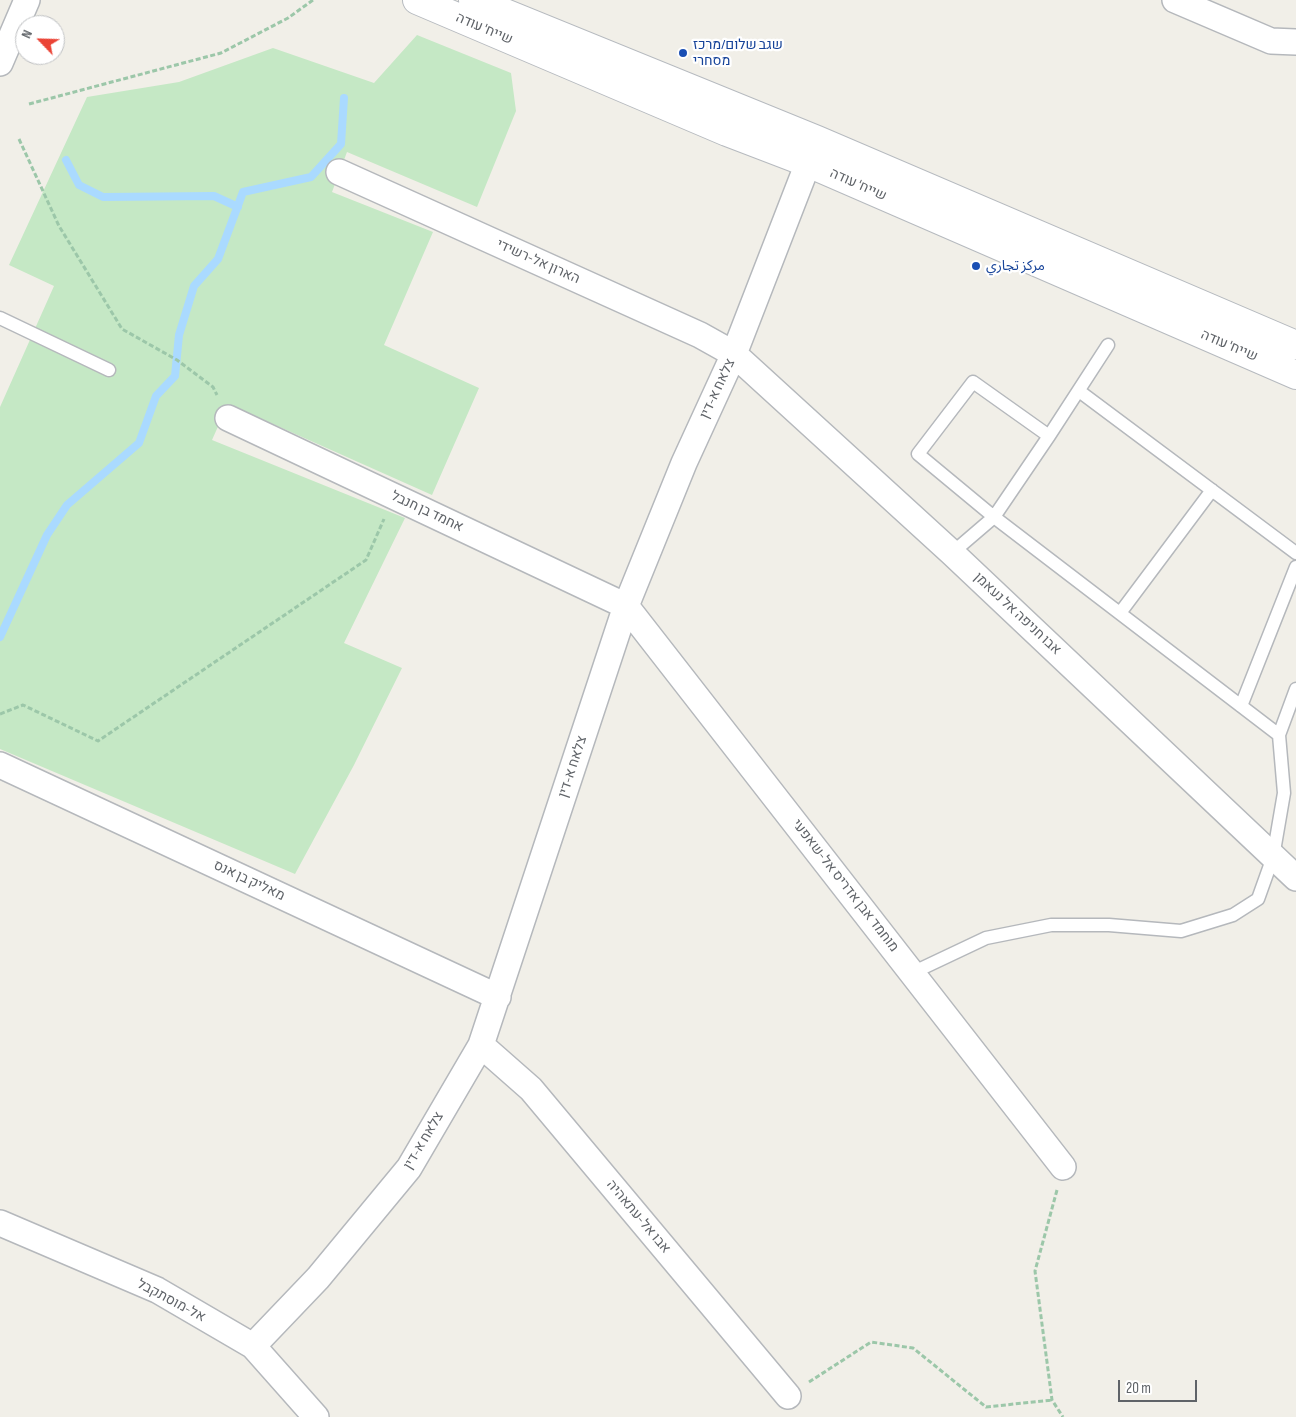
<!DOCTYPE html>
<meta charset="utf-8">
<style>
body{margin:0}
#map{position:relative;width:1296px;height:1417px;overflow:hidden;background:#f1efe8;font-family:"Sofia Sans Condensed",sans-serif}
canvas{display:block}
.north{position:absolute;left:15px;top:15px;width:50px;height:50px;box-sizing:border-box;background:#fff;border:1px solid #bfc1c3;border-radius:50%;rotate:294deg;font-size:14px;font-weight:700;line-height:20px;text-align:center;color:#5f6368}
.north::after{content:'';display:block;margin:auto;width:18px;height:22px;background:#ea4335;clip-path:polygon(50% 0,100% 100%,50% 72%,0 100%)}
.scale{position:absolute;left:1118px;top:1380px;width:79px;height:22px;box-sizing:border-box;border:2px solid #5f6368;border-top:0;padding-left:6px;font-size:15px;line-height:18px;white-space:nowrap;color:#5f6368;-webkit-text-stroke:4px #fff;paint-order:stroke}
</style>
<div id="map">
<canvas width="1296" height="1417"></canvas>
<div class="north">N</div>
<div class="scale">20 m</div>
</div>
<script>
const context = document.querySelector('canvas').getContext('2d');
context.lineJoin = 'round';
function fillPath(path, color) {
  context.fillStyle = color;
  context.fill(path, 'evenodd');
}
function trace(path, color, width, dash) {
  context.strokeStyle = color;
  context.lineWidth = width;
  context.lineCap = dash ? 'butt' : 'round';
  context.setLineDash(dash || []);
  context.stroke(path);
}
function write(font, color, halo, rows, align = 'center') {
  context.font = font + ' "Sofia Sans Condensed","Noto Sans Arabic",Heebo,sans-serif';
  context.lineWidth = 4.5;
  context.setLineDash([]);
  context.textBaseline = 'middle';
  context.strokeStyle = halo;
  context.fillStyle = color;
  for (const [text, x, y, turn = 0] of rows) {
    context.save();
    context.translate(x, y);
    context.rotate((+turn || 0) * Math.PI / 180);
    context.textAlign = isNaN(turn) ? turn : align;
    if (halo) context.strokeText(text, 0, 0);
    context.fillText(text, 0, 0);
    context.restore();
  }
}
fillPath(new Path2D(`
 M 417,35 L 511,73 L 516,111 L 477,207 L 347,152 L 332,192 L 433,232 L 384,345 L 479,388 L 432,495 L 228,404 L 212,440 L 405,518 L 344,643 L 402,668 L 354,765 L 295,874 L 0,749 L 0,407 L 54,286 L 9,265 L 87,97 L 179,82 L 273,48 L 374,83 Z`), '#c5e8c5');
trace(new Path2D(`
 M 66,160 L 79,185 L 103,197 L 214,196 L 238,207
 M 0,637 L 47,535 L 67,505 L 139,443 L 156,396 L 175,376 L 179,335 L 194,286 L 218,259 L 243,192 L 311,177 L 341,144 L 344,98`), '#aadaff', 8);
const lane = new Path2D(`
 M 0,318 L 109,370
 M 1079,391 L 1296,553
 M 952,553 L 994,517 L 1049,436 L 1108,345
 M 1120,613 L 1212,490
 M 1241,706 L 1296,567
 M 1279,735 L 1296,689
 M 912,973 L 986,938 L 1051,925 L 1109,925 L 1181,931 L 1233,915 L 1258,899 L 1273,857 L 1284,793 L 1279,735 L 994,517 L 918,454 L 973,382 L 1049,436`);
const street = new Path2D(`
 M 1175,0 L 1271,41 L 1296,42
 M 0,63 L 27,0
 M 339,172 L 700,335 L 734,354 L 952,553 L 1296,878
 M 228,418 L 626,606 L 1063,1167
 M 0,765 L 498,997
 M 481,1045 L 531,1089 L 788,1396
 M 0,1223 L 157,1290 L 253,1346 L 316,1417
 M 253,1346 L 318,1278 L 409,1168 L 481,1045 L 626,606 L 684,463 L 734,354 L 815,145`);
const secondary = new Path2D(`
 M 417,0 L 727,132 L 808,163 L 1296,375
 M 473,0 L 817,140 L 1296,345`);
trace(lane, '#b5b8bc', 15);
trace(street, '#b5b8bc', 28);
trace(secondary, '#b6babf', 30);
trace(new Path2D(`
 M 29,104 L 221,53 L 288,18 L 313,0
 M 19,139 L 59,226 L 122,329 L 177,360 L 213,387 L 217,395
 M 0,714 L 23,705 L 98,741 L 366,560 L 384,519
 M 1057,1190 L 1035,1271 L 1052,1400 L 1063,1417
 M 809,1382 L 871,1342 L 913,1348 L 986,1407 L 1052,1400`), '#9cc7a9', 3, [5, 2.5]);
trace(lane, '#fff', 12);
trace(street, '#fff', 25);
trace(secondary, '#fff', 28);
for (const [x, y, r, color] of [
 [683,53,5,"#1a4fb4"],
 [976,266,5,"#1a4fb4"]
]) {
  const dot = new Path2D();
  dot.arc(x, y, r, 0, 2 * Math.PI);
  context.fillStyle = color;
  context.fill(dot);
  trace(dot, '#fff', 2);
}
write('14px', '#5f6368', '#fff', [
 ["שייח' עודה",484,29,23],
 ["שייח' עודה",858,185,24],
 ["הארון אל-רשידי",538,262,24],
 ["שייח' עודה",1229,346,23],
 ["צלאח א-דין",718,389,-65],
 ["אחמד בן חנבל",427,512,25],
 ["אבו חניפה אל נעאמן",1017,614,43],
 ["צלאח א-דין",573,767,-72],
 ["מאליק בן אנס",249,881,25],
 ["מוחמד אבן אדריס אל-שאפעי",845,886,52],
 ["צלאח א-דין",424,1141,-59],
 ["אבו אל-עתאהיה",638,1217,50],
 ["אל-מוסתקבל",171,1301,28]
]);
write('14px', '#164399', '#fff', [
 ["שגב שלום/מרכז",693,45],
 ["מסחרי",693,61],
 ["مركز تجاري",986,266]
], 'left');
</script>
